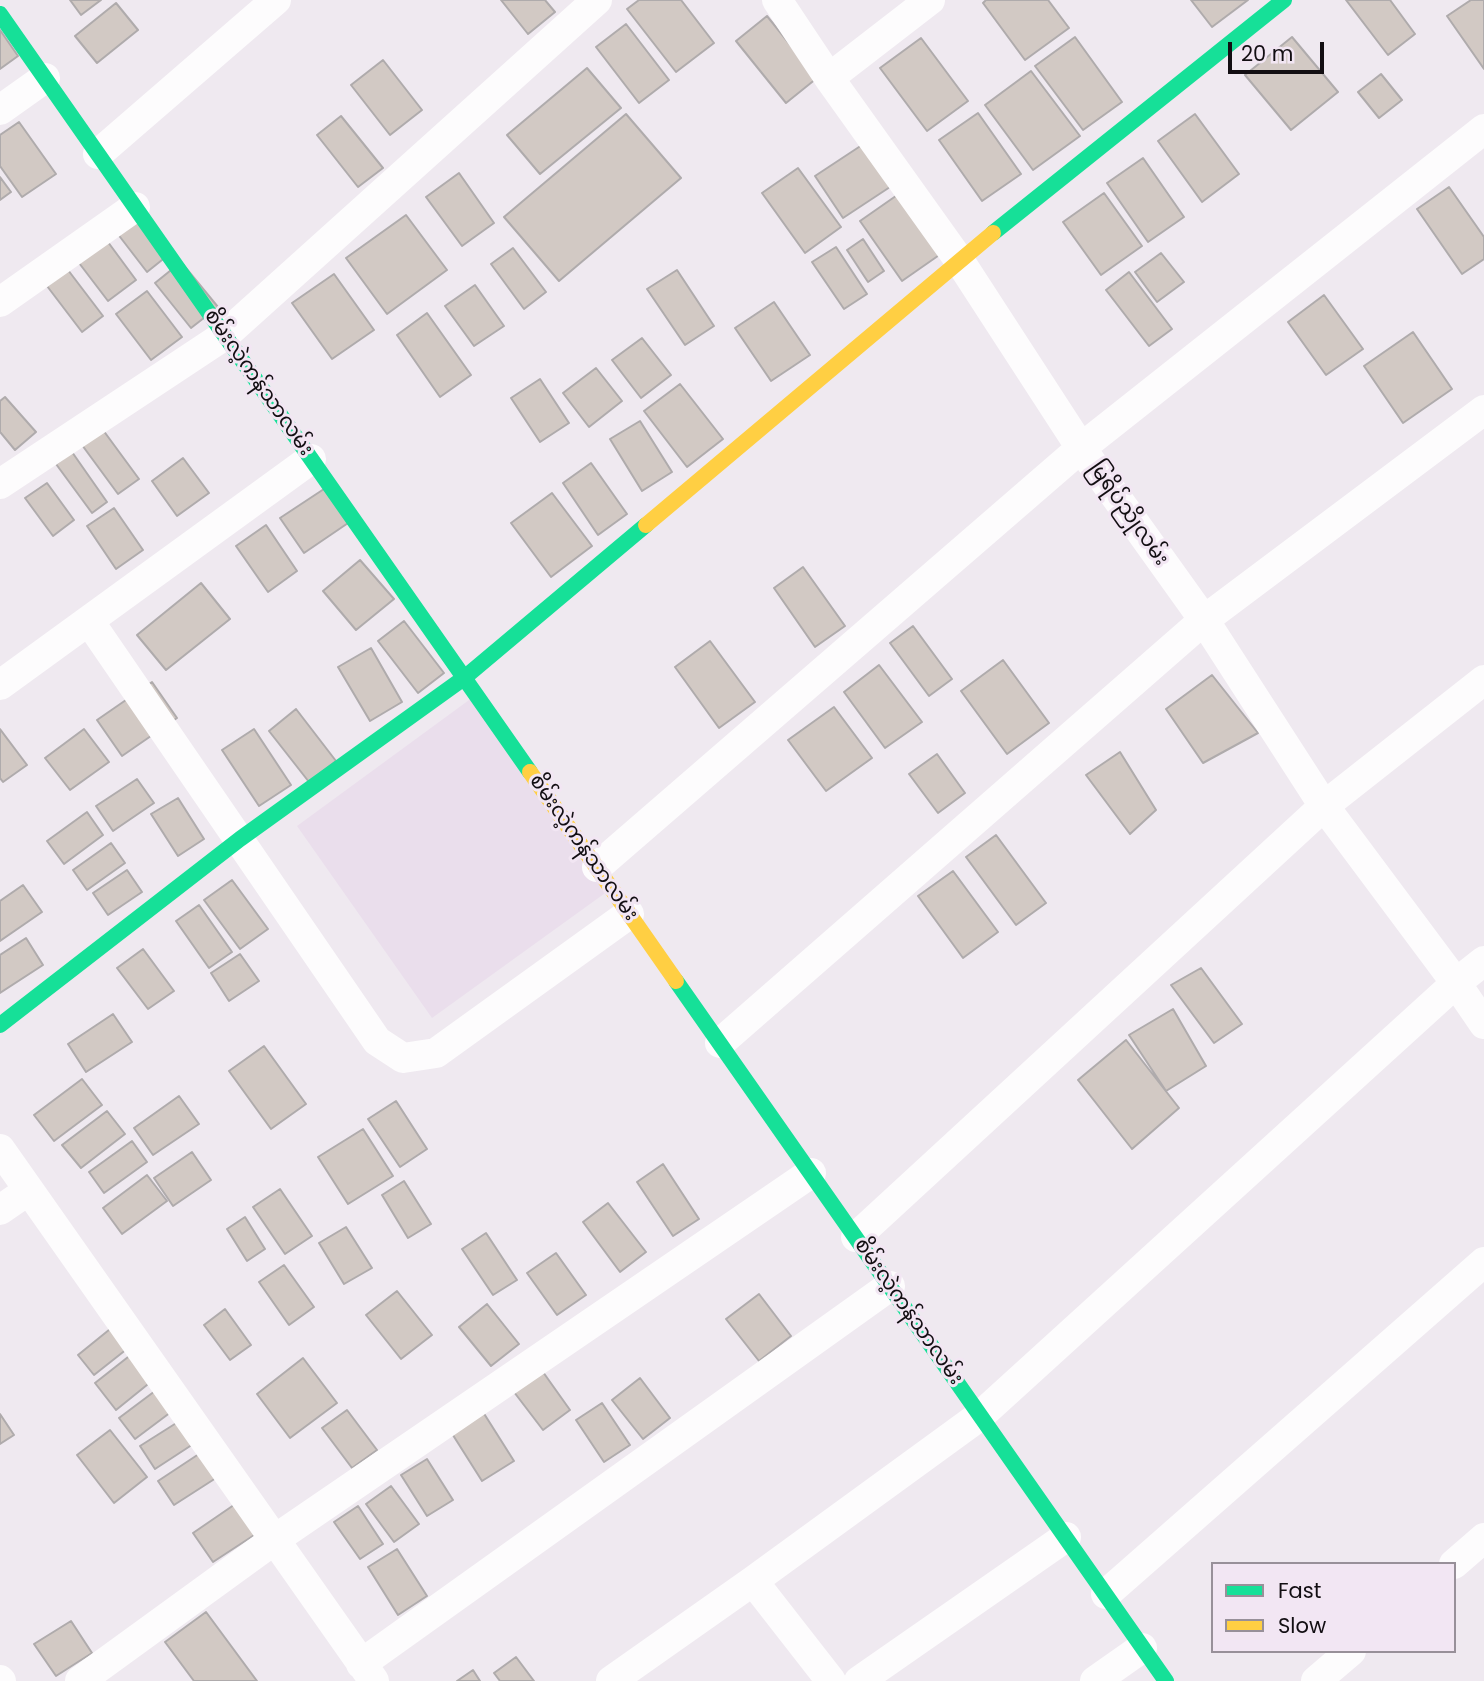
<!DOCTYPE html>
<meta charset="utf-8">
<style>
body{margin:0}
#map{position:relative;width:1484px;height:1681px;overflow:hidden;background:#efe9f0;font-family:Poppins,sans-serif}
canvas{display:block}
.legend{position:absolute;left:1211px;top:1562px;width:245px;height:91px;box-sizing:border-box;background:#f2e6f3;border:2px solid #989099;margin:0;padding:9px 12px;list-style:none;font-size:21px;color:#120e12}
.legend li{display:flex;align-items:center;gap:14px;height:35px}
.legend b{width:35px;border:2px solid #989099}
.scale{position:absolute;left:1228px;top:42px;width:96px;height:32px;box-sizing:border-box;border:4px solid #120e12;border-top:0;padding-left:9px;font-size:21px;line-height:24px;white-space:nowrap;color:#120e12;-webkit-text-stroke:5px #f2e6f3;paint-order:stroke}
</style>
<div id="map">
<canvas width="1484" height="1681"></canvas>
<ul class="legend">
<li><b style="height:9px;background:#16e098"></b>Fast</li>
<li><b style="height:9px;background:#ffcf43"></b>Slow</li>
</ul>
<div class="scale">20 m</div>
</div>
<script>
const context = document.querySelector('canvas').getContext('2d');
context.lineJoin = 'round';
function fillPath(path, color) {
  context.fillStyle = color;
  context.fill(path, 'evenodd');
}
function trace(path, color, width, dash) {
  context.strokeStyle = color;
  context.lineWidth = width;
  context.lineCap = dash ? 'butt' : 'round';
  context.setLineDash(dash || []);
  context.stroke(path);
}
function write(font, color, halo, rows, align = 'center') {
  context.font = font + ' Poppins,"Noto Sans Myanmar",sans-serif';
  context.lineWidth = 6;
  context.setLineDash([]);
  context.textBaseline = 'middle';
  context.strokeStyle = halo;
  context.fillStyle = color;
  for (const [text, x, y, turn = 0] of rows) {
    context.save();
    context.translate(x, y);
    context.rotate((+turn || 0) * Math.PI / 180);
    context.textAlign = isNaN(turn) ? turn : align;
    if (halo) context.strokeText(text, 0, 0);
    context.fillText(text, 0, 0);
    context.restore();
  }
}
fillPath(new Path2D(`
 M 480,692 L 608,891 L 432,1018 L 297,826 Z`), '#eadeec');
const building = new Path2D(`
 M 70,0 L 101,0 L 81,15 Z
 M 501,0 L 545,0 L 555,12 L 528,34 Z
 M 639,0 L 681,0 L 714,43 L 676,72 L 627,9 Z
 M 986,0 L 1048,0 L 1069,28 L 1025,60 L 983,3 Z
 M 1191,0 L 1248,0 L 1212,27 Z
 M 1346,0 L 1390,0 L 1415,34 L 1388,55 Z
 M 1471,0 L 1484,0 L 1484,69 L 1447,16 Z
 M 116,3 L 138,30 L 97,63 L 75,36 Z
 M 767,16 L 817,78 L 786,103 L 736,41 Z
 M 626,24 L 669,80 L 639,103 L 596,47 Z
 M 0,30 L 18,56 L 0,69 Z
 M 1075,37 L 1122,102 L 1083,130 L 1035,66 Z
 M 1292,37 L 1338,92 L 1291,130 L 1245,75 Z
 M 921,38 L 968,101 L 927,131 L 880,68 Z
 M 383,60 L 422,110 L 390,135 L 351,85 Z
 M 587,68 L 621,108 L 540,174 L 507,135 Z
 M 1031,71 L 1080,136 L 1033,170 L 985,105 Z
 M 1381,74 L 1402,100 L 1379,118 L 1358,92 Z
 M 978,113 L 1021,174 L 982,201 L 939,140 Z
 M 626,114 L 681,178 L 559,281 L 504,217 Z
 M 1195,114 L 1239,174 L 1202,202 L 1158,141 Z
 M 341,116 L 383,168 L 358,187 L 317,135 Z
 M 19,122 L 56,174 L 22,197 L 0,166 L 0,135 Z
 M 862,145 L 890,187 L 843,218 L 815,176 Z
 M 1143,158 L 1184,217 L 1148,242 L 1107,183 Z
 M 798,168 L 841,227 L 805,253 L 762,193 Z
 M 459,173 L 494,223 L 462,246 L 426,197 Z
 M 0,177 L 11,192 L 0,200 Z
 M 1449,187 L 1484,237 L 1484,259 L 1462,274 L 1417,209 Z
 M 903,191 L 945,251 L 902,281 L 860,221 Z
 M 1104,193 L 1142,246 L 1101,275 L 1063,222 Z
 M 142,214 L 172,252 L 147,272 L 117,233 Z
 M 406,215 L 447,270 L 387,314 L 346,258 Z
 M 105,238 L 136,280 L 108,301 L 76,259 Z
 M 863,239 L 884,271 L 868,282 L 847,250 Z
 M 836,247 L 867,294 L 844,309 L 812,262 Z
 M 513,248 L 546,292 L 524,309 L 491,264 Z
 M 1161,253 L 1184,282 L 1157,302 L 1135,272 Z
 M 181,262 L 218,307 L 191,328 L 155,283 Z
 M 68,270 L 103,316 L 82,332 L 47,286 Z
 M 677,270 L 714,326 L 685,345 L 647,289 Z
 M 1129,272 L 1172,329 L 1149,346 L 1106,290 Z
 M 334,274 L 374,330 L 332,359 L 292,303 Z
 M 475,285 L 504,326 L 474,346 L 445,306 Z
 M 147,291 L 182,337 L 151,360 L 116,314 Z
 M 1324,295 L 1363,349 L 1326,375 L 1288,322 Z
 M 774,302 L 810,355 L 771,381 L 735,328 Z
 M 427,313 L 471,375 L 440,397 L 397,335 Z
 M 1413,332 L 1452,389 L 1403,423 L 1364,366 Z
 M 642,338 L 671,375 L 641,398 L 612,360 Z
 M 596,368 L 622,401 L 589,427 L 563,393 Z
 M 540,379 L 569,423 L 540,442 L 511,398 Z
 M 680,384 L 723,439 L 687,467 L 644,411 Z
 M 5,397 L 36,432 L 15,450 L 0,432 L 0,401 Z
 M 640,421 L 672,472 L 642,491 L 610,439 Z
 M 103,430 L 139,479 L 118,494 L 82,445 Z
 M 72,452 L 107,502 L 92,513 L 56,464 Z
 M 183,458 L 209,493 L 177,516 L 152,481 Z
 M 591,463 L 627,514 L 598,535 L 563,483 Z
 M 47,483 L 74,520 L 53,536 L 25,498 Z
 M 330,485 L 354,519 L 304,553 L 280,518 Z
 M 552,493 L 592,546 L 551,577 L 511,523 Z
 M 114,508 L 143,550 L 116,569 L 87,526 Z
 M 266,525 L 297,571 L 268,592 L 236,546 Z
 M 360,560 L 394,599 L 356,630 L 323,591 Z
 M 803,567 L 845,626 L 815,647 L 774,588 Z
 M 201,583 L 230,619 L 166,670 L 137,635 Z
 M 404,621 L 444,673 L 418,693 L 378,641 Z
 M 913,626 L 952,679 L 929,696 L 890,643 Z
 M 710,641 L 755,702 L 719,728 L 675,667 Z
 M 371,648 L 402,702 L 370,721 L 338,667 Z
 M 1003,660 L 1049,723 L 1007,754 L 961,691 Z
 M 879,665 L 922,722 L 885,748 L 844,692 Z
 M 1212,675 L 1258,733 L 1203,763 L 1166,709 Z
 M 152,682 L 177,718 L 122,756 L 97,720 Z
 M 834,707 L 872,758 L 826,791 L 788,740 Z
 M 296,709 L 336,761 L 309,782 L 269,731 Z
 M 0,729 L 27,765 L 3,782 L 0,778 Z
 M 84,729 L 109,762 L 70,790 L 45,758 Z
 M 254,729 L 291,785 L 259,806 L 222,750 Z
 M 1120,752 L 1156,810 L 1130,834 L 1086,775 Z
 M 937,754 L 965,793 L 938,813 L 909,774 Z
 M 137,779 L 154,803 L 113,831 L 96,806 Z
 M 178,798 L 204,839 L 178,856 L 151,814 Z
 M 87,812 L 103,835 L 64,864 L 47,841 Z
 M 996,835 L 1046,903 L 1016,925 L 966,857 Z
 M 111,843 L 125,863 L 87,890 L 73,870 Z
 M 127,870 L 142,892 L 108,915 L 93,893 Z
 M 953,871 L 998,932 L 963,958 L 918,896 Z
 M 232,880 L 268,929 L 240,949 L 204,900 Z
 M 23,885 L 42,912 L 0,941 L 0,901 Z
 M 199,905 L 232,952 L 209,968 L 176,921 Z
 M 26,938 L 43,965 L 0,993 L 0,955 Z
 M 143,949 L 174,991 L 148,1009 L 117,968 Z
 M 240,954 L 259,981 L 229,1001 L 211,973 Z
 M 1201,968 L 1242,1024 L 1214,1043 L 1171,985 Z
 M 1173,1009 L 1206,1066 L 1166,1091 L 1129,1035 Z
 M 113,1014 L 132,1042 L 86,1072 L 68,1044 Z
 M 1126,1040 L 1179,1108 L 1132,1149 L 1078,1080 Z
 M 264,1046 L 306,1104 L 271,1129 L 229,1071 Z
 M 82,1079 L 102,1105 L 54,1141 L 34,1115 Z
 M 179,1096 L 199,1124 L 153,1155 L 134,1128 Z
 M 396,1101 L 427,1149 L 400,1167 L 368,1119 Z
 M 107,1111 L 125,1134 L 81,1168 L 62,1145 Z
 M 363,1129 L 393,1176 L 348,1204 L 318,1157 Z
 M 132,1141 L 147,1162 L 104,1193 L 89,1172 Z
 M 192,1152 L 211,1180 L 173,1206 L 154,1178 Z
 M 663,1164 L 699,1219 L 673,1236 L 637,1182 Z
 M 147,1175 L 167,1201 L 122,1234 L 103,1208 Z
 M 404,1181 L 431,1224 L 408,1238 L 382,1195 Z
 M 280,1189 L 312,1236 L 285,1254 L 253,1207 Z
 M 608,1203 L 646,1252 L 620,1272 L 583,1222 Z
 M 245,1217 L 265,1249 L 247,1261 L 227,1229 Z
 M 346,1227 L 372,1268 L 344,1284 L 319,1243 Z
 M 486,1233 L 517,1280 L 493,1295 L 462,1249 Z
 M 556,1253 L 586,1295 L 557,1315 L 527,1273 Z
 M 284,1265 L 314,1307 L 289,1325 L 259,1282 Z
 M 397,1291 L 432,1335 L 401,1359 L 366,1315 Z
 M 759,1294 L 791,1336 L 759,1361 L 726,1319 Z
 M 487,1304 L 519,1344 L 491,1366 L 459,1327 Z
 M 225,1309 L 251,1345 L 230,1360 L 204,1325 Z
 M 120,1321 L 137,1341 L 94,1375 L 78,1355 Z
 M 142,1346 L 163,1372 L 116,1410 L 95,1383 Z
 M 303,1358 L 337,1403 L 290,1438 L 257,1394 Z
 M 543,1372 L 570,1410 L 543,1430 L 514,1392 Z
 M 640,1378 L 670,1418 L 643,1439 L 612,1400 Z
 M 167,1382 L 183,1403 L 135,1439 L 119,1418 Z
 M 602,1403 L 630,1445 L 604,1462 L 576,1420 Z
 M 347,1410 L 377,1450 L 352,1468 L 322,1428 Z
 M 483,1412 L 514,1461 L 482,1481 L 451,1432 Z
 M 0,1414 L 14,1435 L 0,1444 Z
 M 189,1415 L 204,1437 L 155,1469 L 140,1446 Z
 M 110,1430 L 147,1477 L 114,1503 L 77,1455 Z
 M 214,1444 L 230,1469 L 174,1505 L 158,1481 Z
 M 427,1459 L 453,1500 L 427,1516 L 401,1475 Z
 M 391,1486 L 419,1524 L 394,1542 L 366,1504 Z
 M 247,1496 L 268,1526 L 213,1562 L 193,1533 Z
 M 358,1506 L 383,1544 L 360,1559 L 334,1522 Z
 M 397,1549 L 427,1596 L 398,1615 L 368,1567 Z
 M 206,1612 L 257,1681 L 194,1681 L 165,1642 Z
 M 71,1621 L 92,1653 L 56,1676 L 34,1644 Z
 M 516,1657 L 534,1681 L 500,1681 L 494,1673 Z
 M 473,1670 L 480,1681 L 457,1681 Z`);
fillPath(building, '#d2c9c4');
trace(building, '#afabac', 2);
trace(new Path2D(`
 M 777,0 L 829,78 L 959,260 L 1081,448 L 1204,620 L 1324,806 L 1456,983 L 1484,1024
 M 829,78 L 930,0
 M 0,110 L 45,78
 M 98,154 L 276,0
 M 0,302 L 135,207
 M 0,484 L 225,335 L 597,0
 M 89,621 L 377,1041 L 403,1058 L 436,1053 L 629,914
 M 0,685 L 311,459
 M 597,867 L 1081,448 L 1484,129
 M 720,1043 L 1204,620 L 1484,410
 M 0,1149 L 374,1681
 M 0,1210 L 29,1190
 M 856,1237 L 1324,806 L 1484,680
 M 1454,1564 L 1484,1538
 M 753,1581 L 831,1681
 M 1106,1594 L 1484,1262
 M 361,1664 L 890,1286
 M 0,1680 L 1,1681
 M 80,1681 L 274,1540 L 811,1173
 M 611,1681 L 753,1581 L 981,1415 L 1456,983 L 1484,961
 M 859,1681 L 1066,1537
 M 1095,1681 L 1142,1648
 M 1316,1681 L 1351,1651`), '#fdfcfd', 30);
trace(new Path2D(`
 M 0,14 L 530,772
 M 993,233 L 1284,0
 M 676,981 L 1166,1681
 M 0,1025 L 240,839 L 464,678 L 646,525`), '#16e098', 16);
trace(new Path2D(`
 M 646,525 L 993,233
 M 530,772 L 676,981`), '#ffcf43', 16);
write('21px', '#120e12', '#f2e6f3', [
 ["စိမ်းလဲ့ကန်သာလမ်း",258,383,55],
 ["မြရိပ်ညိုလမ်း",1128,514,55],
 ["စိမ်းလဲ့ကန်သာလမ်း",583,848,55],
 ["စိမ်းလဲ့ကန်သာလမ်း",908,1312,55]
]);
</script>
